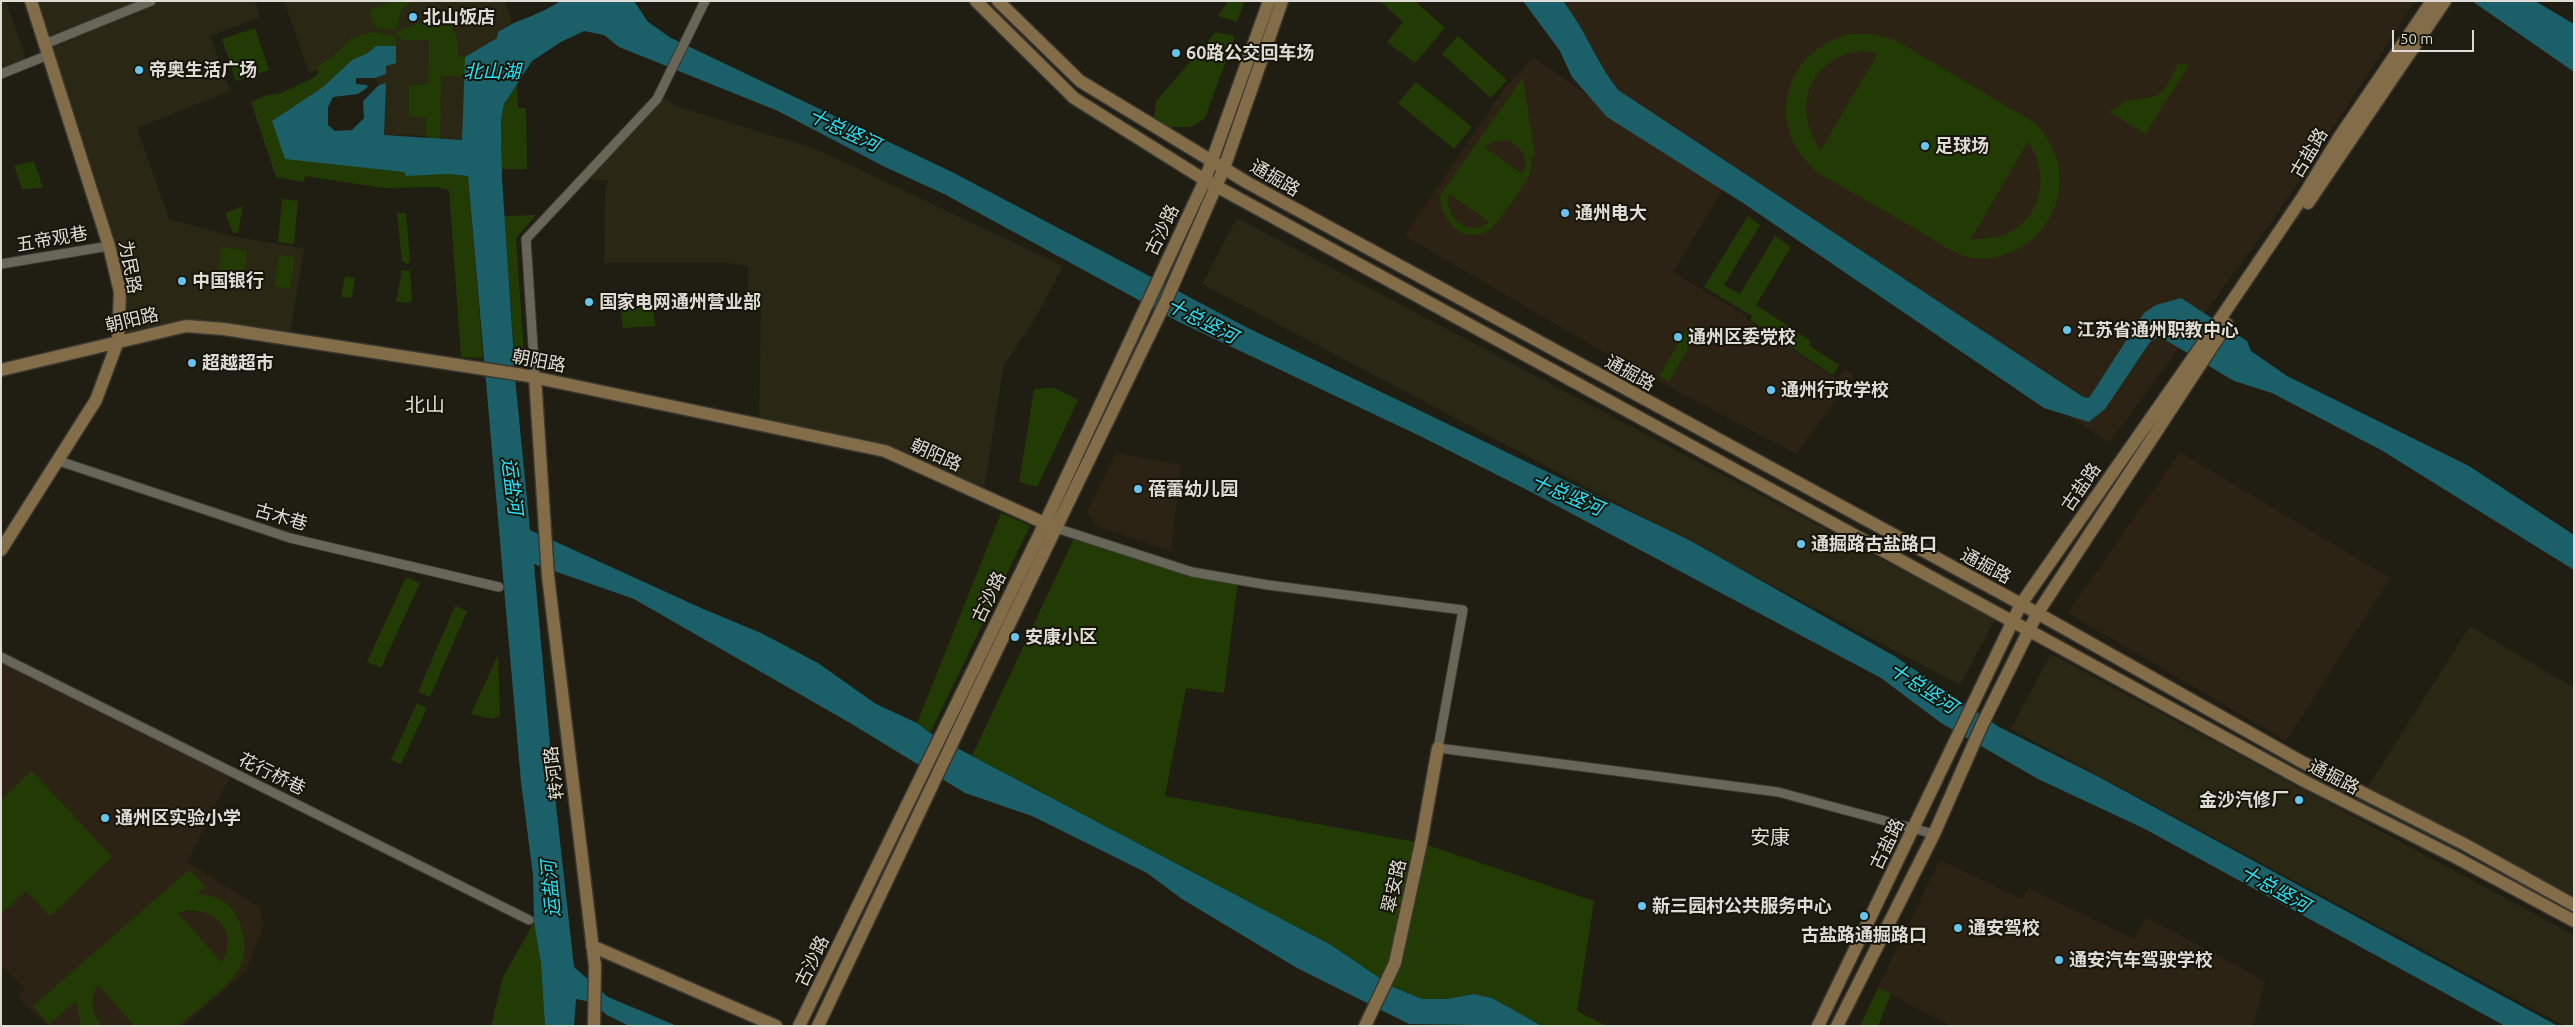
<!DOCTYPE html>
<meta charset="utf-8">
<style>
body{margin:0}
#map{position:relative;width:2575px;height:1027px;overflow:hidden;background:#201e12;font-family:Ubuntu,sans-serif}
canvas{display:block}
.frame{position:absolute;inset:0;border:2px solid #dedcd5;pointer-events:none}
.scale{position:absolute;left:2392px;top:30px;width:82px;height:22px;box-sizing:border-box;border:2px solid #dedcd5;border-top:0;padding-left:6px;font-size:15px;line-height:18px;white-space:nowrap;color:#dedcd5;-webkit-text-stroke:4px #171509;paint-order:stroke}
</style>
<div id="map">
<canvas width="2575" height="1027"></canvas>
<div class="frame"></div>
<div class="scale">50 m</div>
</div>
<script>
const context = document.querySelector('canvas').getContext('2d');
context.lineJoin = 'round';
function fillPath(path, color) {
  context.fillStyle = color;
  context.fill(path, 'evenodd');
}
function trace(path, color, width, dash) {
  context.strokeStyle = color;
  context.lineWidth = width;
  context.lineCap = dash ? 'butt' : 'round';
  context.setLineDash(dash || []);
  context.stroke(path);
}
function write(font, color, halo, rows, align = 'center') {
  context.font = font + ' Ubuntu,"Noto Sans SC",sans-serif';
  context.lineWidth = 4;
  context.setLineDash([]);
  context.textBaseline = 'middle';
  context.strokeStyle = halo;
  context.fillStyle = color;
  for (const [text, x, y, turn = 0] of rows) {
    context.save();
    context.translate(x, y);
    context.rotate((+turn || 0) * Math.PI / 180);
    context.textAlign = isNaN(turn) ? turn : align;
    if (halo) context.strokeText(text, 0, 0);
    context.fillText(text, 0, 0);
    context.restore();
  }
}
fillPath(new Path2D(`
 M 1,1 L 6,1 L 27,62 L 1,71 Z
 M 31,1 L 255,1 L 260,17 L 210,36 L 230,91 L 137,128 L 169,219 L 235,237 L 304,248 L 289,339 L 186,326 L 118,341 L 120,292 Z
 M 284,1 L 505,1 L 512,22 L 498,32 L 497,38 L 465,58 L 463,140 L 429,139 L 425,136 L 383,135 L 386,84 L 379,85 L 375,78 L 386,74 L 386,66 L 389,64 L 376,46 L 309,73 Z
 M 660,94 L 675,106 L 816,149 L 1063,266 L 1037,315 L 1004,365 L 983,495 L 885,451 L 759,425 L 761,306 L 746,304 L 749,267 L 730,263 L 604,263 L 605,193 L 608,181 L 583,178 Z
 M 1237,218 L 1995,619 L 1960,685 L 1202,284 Z
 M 2470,626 L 2574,688 L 2574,898 L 2367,788 Z
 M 2051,654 L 2574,935 L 2574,1026 L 2565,1026 L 2011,729 Z`), '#2a2715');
fillPath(new Path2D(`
 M 1539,1 L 2415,1 L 2275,217 L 2109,443 L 1730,186 L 1610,96 Z
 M 1533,57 L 1723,189 L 1673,272 L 1748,317 L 1747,319 L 1837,379 L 1845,369 L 1854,375 L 1796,454 L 1607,354 L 1405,236 L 1504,89 Z
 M 2180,452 L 2390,578 L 2286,741 L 2068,613 Z
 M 1116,453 L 1181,465 L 1171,551 L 1096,526 L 1087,512 Z
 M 1,657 L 232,773 L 187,862 L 259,907 L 264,925 L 246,971 L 183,1026 L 48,1026 L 18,997 L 25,989 L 1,966 Z
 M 1940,860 L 2022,899 L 2028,888 L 2134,939 L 2146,917 L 2265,981 L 2253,1026 L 1952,1026 L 1878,988 Z`), '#2d2314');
fillPath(new Path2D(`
 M 394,1 L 413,1 L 401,10 L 396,30 L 379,29 L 374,26 L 369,10 Z
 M 1228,1 L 1245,1 L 1237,22 L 1218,16 Z
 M 1380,1 L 1415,1 L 1445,28 L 1415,63 L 1387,42 L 1403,22 Z
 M 436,16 L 439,25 L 450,21 L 458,42 L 458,56 L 465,57 L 465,76 L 441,76 L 440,140 L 429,139 L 426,134 L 426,117 L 409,117 L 409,85 L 428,85 L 429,40 L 402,40 L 396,32 Z
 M 255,28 L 269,70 L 236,81 L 222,39 Z
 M 371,32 L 396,36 L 396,46 L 376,46 L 368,53 L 352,60 L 323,87 L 272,121 L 448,174 L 468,176 L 483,358 L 461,357 L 449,190 L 437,187 L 384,188 L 305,176 L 304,182 L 276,177 L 251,102 L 264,96 L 281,93 L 315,77 L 319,73 L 317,67 L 340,51 L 350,39 Z
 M 1216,32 L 1235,36 L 1205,118 L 1191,127 L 1171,127 L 1154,119 L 1156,101 Z
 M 1850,34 L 1873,34 L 1895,40 L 2035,123 C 2056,145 2065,173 2056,203 C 2045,241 1998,270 1959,254 C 1944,248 1930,237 1916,229 C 1884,211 1852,192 1820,174 C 1763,130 1781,51 1850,34 ZM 1862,51 L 1878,53 L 1821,150 C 1791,109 1808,57 1862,51 ZM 2028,141 C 2049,173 2044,217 2006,234 C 1995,238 1983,239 1971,239 Z
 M 1458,36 L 1507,80 L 1491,98 L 1442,54 Z
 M 2178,64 L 2189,65 L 2145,134 L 2110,112 L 2126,101 L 2157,96 L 2166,87 Z
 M 1523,77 L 1535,157 L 1531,158 C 1532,163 1532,168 1530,173 C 1527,182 1496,226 1489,230 C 1464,246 1440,221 1440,196 ZM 1496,141 L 1511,141 L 1524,153 L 1526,165 L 1522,174 L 1484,147 ZM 1449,194 L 1450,194 L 1489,222 C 1469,238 1443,218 1449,194 Z
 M 517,81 L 518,108 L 526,108 L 527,169 L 502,169 L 501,120 L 504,105 Z
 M 1416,82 L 1472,127 L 1454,149 L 1398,103 Z
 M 34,161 L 43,188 L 22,189 L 14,166 Z
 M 282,199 L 298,201 L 294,244 L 278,242 Z
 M 243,206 L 238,233 L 233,233 L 225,213 Z
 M 397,213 L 406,213 L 410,261 L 407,264 L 402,261 Z
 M 536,215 L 516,238 L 524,355 L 515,360 L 504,216 Z
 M 1748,216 L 1760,225 L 1724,285 L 1740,294 L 1775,236 L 1791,247 L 1756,305 L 1811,341 L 1809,345 L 1839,365 L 1833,375 L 1750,320 L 1752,316 L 1704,287 Z
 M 221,247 L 247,251 L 243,280 L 217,276 Z
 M 279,255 L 295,257 L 290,289 L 274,286 Z
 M 402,270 L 410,271 L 412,299 L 410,303 L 396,302 Z
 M 345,276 L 355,278 L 352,298 L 341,297 Z
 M 653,303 L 655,326 L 623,328 L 620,307 Z
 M 1690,323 L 1699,329 L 1669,382 L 1659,376 Z
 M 1055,388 L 1078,400 L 1037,487 L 1019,482 L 1034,389 Z
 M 1001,513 L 1030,526 L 930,733 L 917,723 Z
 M 1076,534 L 1192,572 L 1238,580 L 1224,693 L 1186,688 L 1165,796 L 1421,843 L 1594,901 L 1577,1011 L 1607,1026 L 1542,1026 L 1492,998 L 1474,994 L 1447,999 L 1422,999 L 1393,987 L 1331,945 L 972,756 Z
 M 406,577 L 420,583 L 381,668 L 367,662 Z
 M 455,606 L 467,611 L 430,697 L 418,692 Z
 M 498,655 L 500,716 L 492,719 L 471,714 Z
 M 417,703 L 427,708 L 401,764 L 391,760 Z
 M 32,771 L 112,857 L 50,916 L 26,891 L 1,914 L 1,800 Z
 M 189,870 L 205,886 L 197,894 C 204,895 213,896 220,899 C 242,911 252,950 238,971 C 230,985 192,1014 178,1026 L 134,1026 L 98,984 C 89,999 92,1012 102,1026 L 81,1026 L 76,1001 L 49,1024 L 33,1006 ZM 188,910 C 220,911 237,933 222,963 L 178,913 Z
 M 534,922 L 541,964 L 545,1026 L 491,1026 L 503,977 Z
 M 1878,988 L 1891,994 L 1878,1026 L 1860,1026 Z`), '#223b04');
fillPath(new Path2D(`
 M 560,1 L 634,1 L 648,22 L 671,38 L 954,173 L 1246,327 L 1689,540 L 1896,657 L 1999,727 L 2097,776 L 2558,1026 L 2505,1026 L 2145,829 L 2038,779 L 1941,723 L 1881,678 L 1531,492 L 1420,436 L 1179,322 L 944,194 L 885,167 L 778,111 L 619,47 L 604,35 L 584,31 L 561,42 L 532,61 L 504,104 L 501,120 L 502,179 L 516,388 L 530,530 L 701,608 L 761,633 L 818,663 L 876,704 L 917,723 L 930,733 L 972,756 L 1331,945 L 1393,987 L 1422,999 L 1447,999 L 1474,994 L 1492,998 L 1542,1026 L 1409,1024 L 1297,968 L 1182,899 L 1147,873 L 1032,816 L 965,793 L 850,723 L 634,599 L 534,564 L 553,778 L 574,967 L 608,997 L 677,1026 L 629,1026 L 607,1015 L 591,1002 L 576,999 L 574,1026 L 545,1026 L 541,964 L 534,922 L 533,875 L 521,782 L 468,176 L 448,174 L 406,176 L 404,172 L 285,159 L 272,121 L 323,87 L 352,60 L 368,53 L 376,46 L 396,46 L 396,63 L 386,66 L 386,74 L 375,78 L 356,78 L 356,84 L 367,85 L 368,87 L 358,94 L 333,97 L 328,107 L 328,125 L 335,131 L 352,130 L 364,118 L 363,101 L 379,85 L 386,83 L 384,135 L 462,140 L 465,57 L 497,38 L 498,32 C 519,18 539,16 560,1 Z
 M 1523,1 L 1563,1 C 1585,29 1596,62 1618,90 L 2083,397 L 2089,398 L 2144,313 L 2156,305 L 2181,298 L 2247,341 L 2251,351 L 2287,376 L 2469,466 L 2574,535 L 2574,570 L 2381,450 L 2272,393 L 2234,381 L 2159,336 L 2150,342 L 2105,409 L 2089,422 L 2044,408 L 1743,203 L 1607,117 L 1572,77 L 1560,51 Z
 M 2472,1 L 2535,1 L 2574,24 L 2574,72 Z`), '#1b5f69');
const street = new Path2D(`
 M 45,44 L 151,1
 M 1,74 L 48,55
 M 1,264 L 109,246
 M 535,377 L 526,239 L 657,99 L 705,1
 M 59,461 L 290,538 L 499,587
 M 1056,528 L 1192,572 L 1268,585 L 1463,610 L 1438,748
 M 1,657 L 529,920
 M 1438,748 L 1778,792 L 1934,834`);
const secondary = new Path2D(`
 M 976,1 L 1074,98 L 1205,180 L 2306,782 L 2455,857 L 2574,921
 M 998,1 L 1080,81 L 1248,183 L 2021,604 L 2302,762 L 2464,844 L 2574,905
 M 2308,203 L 2445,1
 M 1,370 L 186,326 L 224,329 L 523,375 L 885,451 L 1051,526
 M 535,377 L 548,576 L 595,966 L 594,1026
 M 1,550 L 96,400 L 118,341 L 120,292 L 109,246 L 31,1
 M 592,946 L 776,1026
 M 799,1026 L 1045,523 L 1205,180 L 1269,1
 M 818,1026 L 977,691 L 1166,301 L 1224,168 L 1282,1
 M 1365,1026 L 1395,963 L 1421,843 L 1438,748
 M 1818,1026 L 2021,604 L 2218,322 L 2304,195 L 2340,136 L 2432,1
 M 1837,1026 L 1934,834 L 1982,725 L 2037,614 L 2227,324`);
trace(street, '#393730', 11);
trace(secondary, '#393730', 15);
trace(street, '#686658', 9);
trace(secondary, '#836d49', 12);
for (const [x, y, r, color] of [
 [413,17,5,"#65c5ee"],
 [1176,53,5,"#65c5ee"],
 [139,70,5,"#65c5ee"],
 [1925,146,5,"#65c5ee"],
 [1565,213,5,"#65c5ee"],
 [182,281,5,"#65c5ee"],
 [589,302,5,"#65c5ee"],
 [2067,330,5,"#65c5ee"],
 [1678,337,5,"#65c5ee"],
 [192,363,5,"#65c5ee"],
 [1771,390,5,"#65c5ee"],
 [1138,489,5,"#65c5ee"],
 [1801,544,5,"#65c5ee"],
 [1015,637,5,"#65c5ee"],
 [2299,800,5,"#65c5ee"],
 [105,818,5,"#65c5ee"],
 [1642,906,5,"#65c5ee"],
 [1864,916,5,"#65c5ee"],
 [1958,928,5,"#65c5ee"],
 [2059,960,5,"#65c5ee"]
]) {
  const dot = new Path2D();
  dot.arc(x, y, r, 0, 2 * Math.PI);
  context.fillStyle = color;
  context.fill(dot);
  trace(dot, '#171509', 2);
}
write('bold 18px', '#dedcd5', '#171509', [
 ["北山饭店",423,17],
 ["60路公交回车场",1186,53],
 ["帝奥生活广场",149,70],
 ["足球场",1935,146],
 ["通州电大",1575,213],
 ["中国银行",192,281],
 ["国家电网通州营业部",599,302],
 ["江苏省通州职教中心",2077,330],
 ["通州区委党校",1688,337],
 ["超越超市",202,363],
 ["通州行政学校",1781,390],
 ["蓓蕾幼儿园",1148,489],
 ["通掘路古盐路口",1811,544],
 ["安康小区",1025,637],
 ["金沙汽修厂",2289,800,"right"],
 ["通州区实验小学",115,818],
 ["新三园村公共服务中心",1652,906],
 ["通安驾校",1968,928],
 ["古盐路通掘路口",1864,935,"center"],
 ["通安汽车驾驶学校",2069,960]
], 'left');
write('18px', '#dedcd5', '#171509', [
 ["古盐路",2309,153,-59],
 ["通掘路",1275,178,30],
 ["古沙路",1162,230,-64],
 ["五帝观巷",52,239,-10],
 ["为民路",130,267,79],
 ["朝阳路",132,320,-13],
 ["朝阳路",539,361,11],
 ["通掘路",1630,373,29],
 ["朝阳路",936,455,24],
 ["古盐路",2081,487,-55],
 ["古木巷",281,517,16],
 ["通掘路",1986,566,28],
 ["古沙路",989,597,-64],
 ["转河路",554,773,-97],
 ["花行桥巷",272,774,26],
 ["通掘路",2334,777,27],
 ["古盐路",1887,844,-64],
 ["翠安路",1394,886,-77],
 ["古沙路",812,961,-64]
]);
write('italic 19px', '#1fe4fd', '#171509', [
 ["北山湖",492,72],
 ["十总竖河",844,130,25],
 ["十总竖河",1202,321,27],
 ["运盐河",512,486,83],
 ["十总竖河",1567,495,23],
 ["十总竖河",1923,688,33],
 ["运盐河",551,889,-95],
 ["十总竖河",2275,889,29]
]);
write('20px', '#dedcd5', '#171509', [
 ["北山",425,405],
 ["安康",1770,837]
]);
</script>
